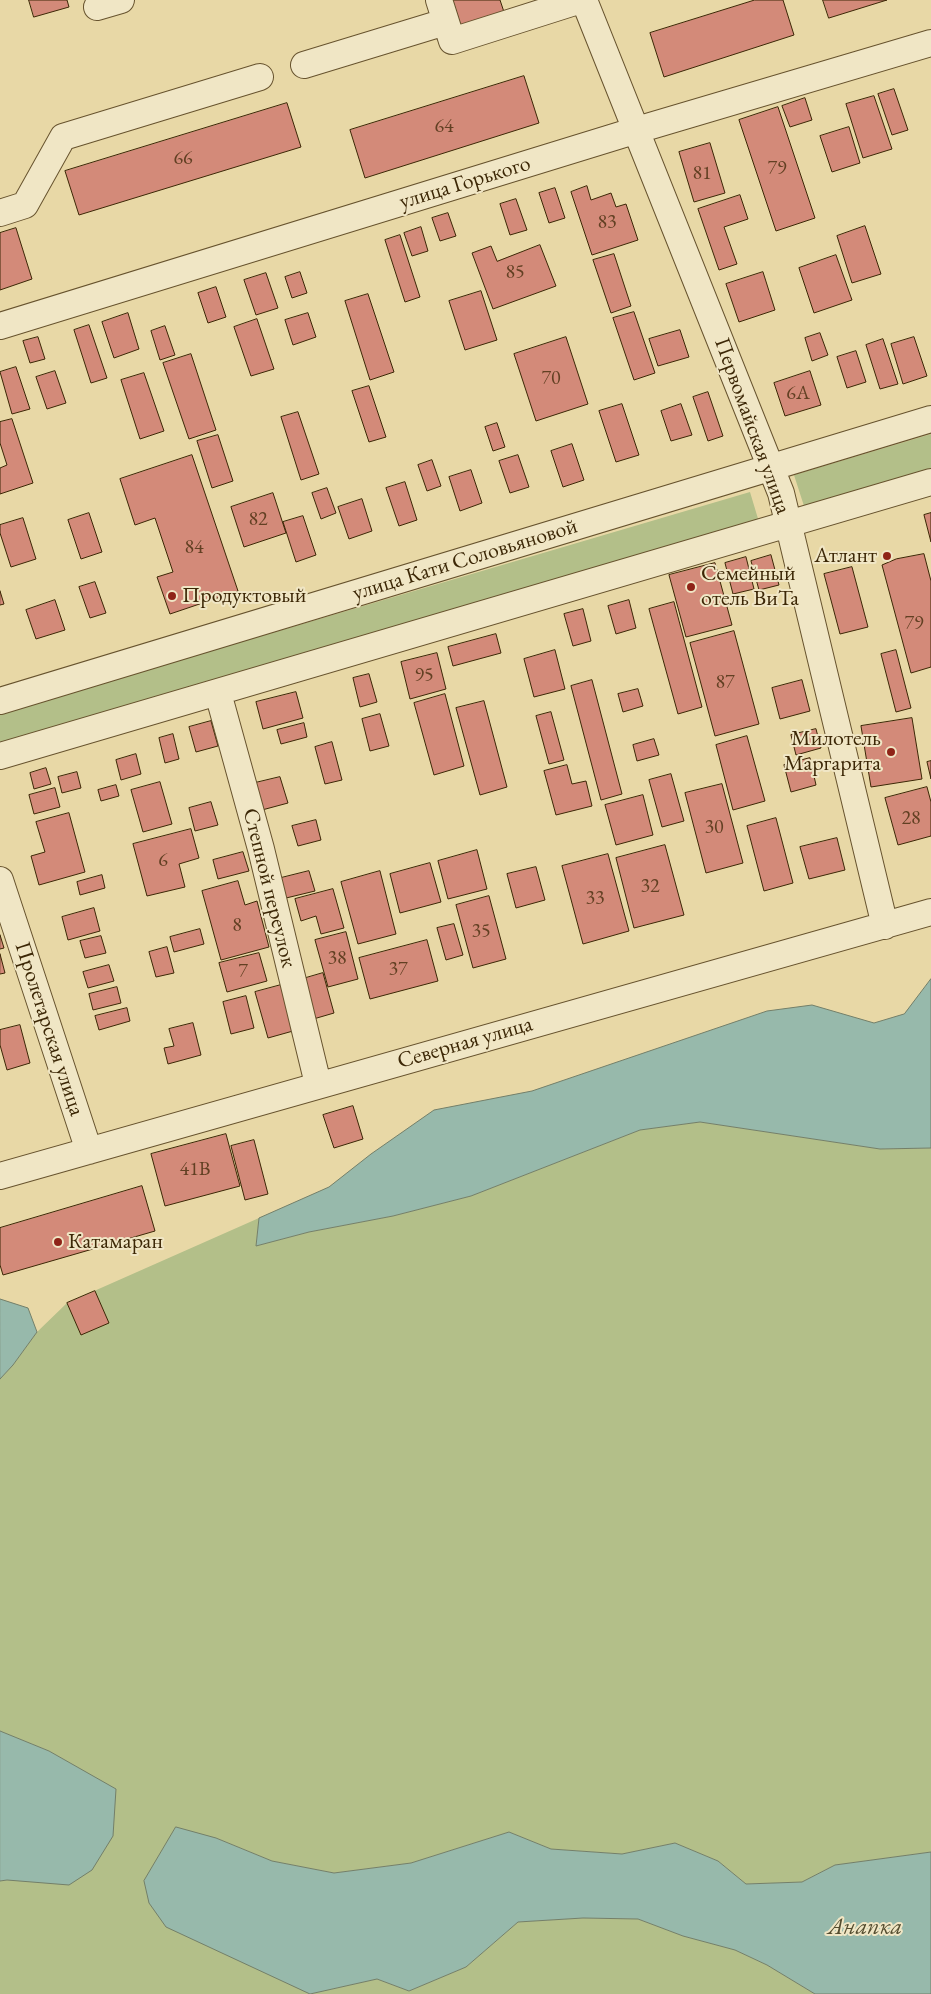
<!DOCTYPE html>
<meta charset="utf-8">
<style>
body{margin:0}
canvas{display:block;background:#e8d8a6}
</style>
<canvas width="931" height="1994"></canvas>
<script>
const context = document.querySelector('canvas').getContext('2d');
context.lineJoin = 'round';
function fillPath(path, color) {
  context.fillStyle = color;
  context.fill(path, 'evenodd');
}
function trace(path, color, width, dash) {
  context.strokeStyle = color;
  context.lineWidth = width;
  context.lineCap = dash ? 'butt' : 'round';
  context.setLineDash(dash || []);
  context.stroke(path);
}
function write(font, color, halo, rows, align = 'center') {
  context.font = font + ' "EB Garamond",serif';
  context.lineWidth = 4;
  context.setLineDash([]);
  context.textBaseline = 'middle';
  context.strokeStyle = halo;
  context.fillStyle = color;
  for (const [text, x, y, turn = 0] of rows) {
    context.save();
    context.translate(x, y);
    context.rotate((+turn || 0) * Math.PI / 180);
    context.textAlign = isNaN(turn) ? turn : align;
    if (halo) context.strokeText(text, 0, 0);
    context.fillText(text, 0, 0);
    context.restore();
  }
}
fillPath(new Path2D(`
 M 931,434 L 931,469 L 804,506 L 794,475 Z
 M 750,492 L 759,522 L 0,749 L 0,713 Z
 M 700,1122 L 880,1149 L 931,1148 L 931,1852 L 835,1865 L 802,1882 L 746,1884 L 718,1861 L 675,1843 L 622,1854 L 551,1849 L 509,1832 L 411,1863 L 334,1873 L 272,1861 L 216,1838 L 310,1994 L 377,1979 L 409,1991 L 466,1967 L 518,1922 L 583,1918 L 638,1919 L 683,1936 L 735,1950 L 767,1965 L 815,1994 L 0,1994 L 0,1881 L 7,1880 L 116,1790 L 49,1751 L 0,1731 L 0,1379 L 13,1365 L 37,1332 L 67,1303 L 259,1218 L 256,1246 L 309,1232 L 393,1216 L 471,1196 L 640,1130 Z`), '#b3bf89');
const water = new Path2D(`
 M 931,979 L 931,1148 L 880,1149 L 700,1122 L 640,1130 L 471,1196 L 393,1216 L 309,1232 L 256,1246 L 259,1218 L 329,1187 L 371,1154 L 434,1110 L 532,1091 L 767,1011 L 812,1005 L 874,1023 L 904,1014 Z
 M 0,1299 L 28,1308 L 37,1332 L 13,1365 L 0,1379 Z
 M 0,1731 L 49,1751 L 116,1789 L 113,1836 L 92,1870 L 69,1885 L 7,1880 L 0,1881 Z
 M 176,1827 L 216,1838 L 272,1861 L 334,1873 L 411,1863 L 509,1832 L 551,1849 L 622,1854 L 675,1843 L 718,1861 L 746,1884 L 802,1882 L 835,1865 L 931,1852 L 931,1994 L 815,1994 L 767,1965 L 735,1950 L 683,1936 L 638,1919 L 583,1918 L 518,1922 L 466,1967 L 409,1991 L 377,1979 L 310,1994 L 166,1927 L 149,1903 L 144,1881 Z`);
fillPath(water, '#97b9ab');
trace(water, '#737f69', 1);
const building = new Path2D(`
 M 29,0 L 67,0 L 69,7 L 34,17 Z
 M 453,0 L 500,0 L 504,12 L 461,25 Z
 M 755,0 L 783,0 L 794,35 L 664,77 L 650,33 Z
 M 823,0 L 887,0 L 829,18 Z
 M 524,76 L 539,123 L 365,178 L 350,130 Z
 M 894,89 L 908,130 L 892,135 L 878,94 Z
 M 874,96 L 892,149 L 863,158 L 846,104 Z
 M 805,98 L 812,120 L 790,127 L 782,106 Z
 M 287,103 L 301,147 L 79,215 L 65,171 Z
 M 778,107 L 815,218 L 776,231 L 739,120 Z
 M 849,127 L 860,163 L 832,172 L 820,136 Z
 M 710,143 L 725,193 L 694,202 L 679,152 Z
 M 587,186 L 591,200 L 611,193 L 616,207 L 626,204 L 638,240 L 592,255 L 571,192 Z
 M 555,188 L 565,218 L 549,223 L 539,193 Z
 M 740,195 L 748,219 L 724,227 L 737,264 L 719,270 L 698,209 Z
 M 516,199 L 527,230 L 510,235 L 500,204 Z
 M 448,213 L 456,236 L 440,241 L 432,218 Z
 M 865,226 L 881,274 L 852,283 L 837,236 Z
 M 421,227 L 428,251 L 412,256 L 404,233 Z
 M 16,228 L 32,279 L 0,290 L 0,233 Z
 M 400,235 L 420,297 L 405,302 L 385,240 Z
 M 540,245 L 556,286 L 493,309 L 472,253 L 491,246 L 497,261 Z
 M 614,254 L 631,306 L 611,313 L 593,260 Z
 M 836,255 L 852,300 L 814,313 L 799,268 Z
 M 300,272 L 307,293 L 292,298 L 285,277 Z
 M 763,272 L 775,310 L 739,322 L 726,284 Z
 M 266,273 L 278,308 L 256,315 L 244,280 Z
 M 216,287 L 226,317 L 208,323 L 198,293 Z
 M 481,291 L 497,340 L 465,350 L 449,301 Z
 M 368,294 L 394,372 L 370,380 L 345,301 Z
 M 634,312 L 655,373 L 634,380 L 613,318 Z
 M 128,313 L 139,349 L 114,358 L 102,322 Z
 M 308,313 L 316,337 L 293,345 L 285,320 Z
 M 257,319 L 274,369 L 251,376 L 234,327 Z
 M 89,325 L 107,378 L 91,383 L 74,330 Z
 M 165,326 L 175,355 L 160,360 L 151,331 Z
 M 680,330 L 689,357 L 658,366 L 649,339 Z
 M 820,333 L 828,355 L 812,361 L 805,338 Z
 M 38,337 L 45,359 L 30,363 L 23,341 Z
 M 566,337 L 588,404 L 536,421 L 514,354 Z
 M 914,337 L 927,376 L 903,384 L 891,344 Z
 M 883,339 L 898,384 L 880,389 L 866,345 Z
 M 856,351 L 866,382 L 847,388 L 837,357 Z
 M 191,354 L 216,430 L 189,439 L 163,363 Z
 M 16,367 L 30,409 L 12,414 L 0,372 Z
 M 55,371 L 66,403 L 47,409 L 36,377 Z
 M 810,371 L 821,405 L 785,416 L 774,383 Z
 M 144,373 L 164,431 L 140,439 L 121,380 Z
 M 369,386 L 386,437 L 369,442 L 352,391 Z
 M 708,392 L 723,436 L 708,441 L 693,397 Z
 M 622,404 L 639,455 L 616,462 L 599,411 Z
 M 681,404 L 692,435 L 671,441 L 661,411 Z
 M 298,412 L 319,474 L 301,480 L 281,417 Z
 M 12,419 L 33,483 L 0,494 L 0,468 L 7,465 L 0,443 L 0,422 Z
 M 497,423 L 505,447 L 493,451 L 485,427 Z
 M 218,435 L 233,481 L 212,488 L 197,441 Z
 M 572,444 L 584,480 L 563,487 L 551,451 Z
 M 192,455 L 238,591 L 170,614 L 157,577 L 173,572 L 155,518 L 135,525 L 120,479 Z
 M 518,455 L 529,487 L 510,493 L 499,461 Z
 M 432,460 L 441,486 L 427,491 L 418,465 Z
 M 471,470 L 482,503 L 460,511 L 449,477 Z
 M 405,482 L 417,520 L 399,526 L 386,488 Z
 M 327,488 L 336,513 L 321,519 L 312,493 Z
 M 273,493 L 286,533 L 244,547 L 231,507 Z
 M 362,499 L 372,531 L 349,539 L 338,507 Z
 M 89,513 L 102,552 L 81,559 L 68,520 Z
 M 931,513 L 931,542 L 924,515 Z
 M 303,516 L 316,555 L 296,562 L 283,522 Z
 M 23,518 L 36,559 L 11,567 L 0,533 L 0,525 Z
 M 924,554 L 931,581 L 931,667 L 911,673 L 882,565 L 896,559 Z
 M 771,555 L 779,585 L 759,590 L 751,561 Z
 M 746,557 L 754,589 L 733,594 L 725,563 Z
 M 715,563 L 732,625 L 686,637 L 669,575 Z
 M 852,567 L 868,627 L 840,634 L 824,574 Z
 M 95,582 L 106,613 L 90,618 L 79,587 Z
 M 0,591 L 4,604 L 0,605 Z
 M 55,600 L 65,630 L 36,639 L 26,610 Z
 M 629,600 L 636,628 L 616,634 L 608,606 Z
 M 674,602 L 702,707 L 678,714 L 649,609 Z
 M 583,609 L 591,641 L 573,646 L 564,614 Z
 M 734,631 L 759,724 L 715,736 L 690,643 Z
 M 496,634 L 501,653 L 453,666 L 448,647 Z
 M 555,650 L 565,689 L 534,697 L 524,659 Z
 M 896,650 L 911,708 L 896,712 L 881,654 Z
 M 437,653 L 446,689 L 410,699 L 401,662 Z
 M 369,674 L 377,702 L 360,707 L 353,678 Z
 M 592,680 L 622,794 L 601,800 L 571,686 Z
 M 802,680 L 810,711 L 780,719 L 772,688 Z
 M 638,689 L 643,706 L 623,712 L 618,694 Z
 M 296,692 L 303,718 L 263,729 L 256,702 Z
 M 445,694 L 464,766 L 434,775 L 414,703 Z
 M 484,701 L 507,787 L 480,795 L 456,708 Z
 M 551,712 L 564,760 L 549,764 L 536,716 Z
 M 380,714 L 389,746 L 370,751 L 362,719 Z
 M 912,718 L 922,779 L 871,787 L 861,726 Z
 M 211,721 L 218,746 L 196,752 L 189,727 Z
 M 304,723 L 307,737 L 281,744 L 277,730 Z
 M 816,729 L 821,748 L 796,755 L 791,735 Z
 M 173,734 L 179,759 L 165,763 L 159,738 Z
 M 747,736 L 765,801 L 733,810 L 716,745 Z
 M 654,739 L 659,755 L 637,761 L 633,745 Z
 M 332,742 L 342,780 L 325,784 L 315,747 Z
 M 136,754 L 141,774 L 121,780 L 116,760 Z
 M 810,758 L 816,785 L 791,792 L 784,765 Z
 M 931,761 L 931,779 L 927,762 Z
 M 567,765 L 572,784 L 586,781 L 592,806 L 556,815 L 544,771 Z
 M 46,768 L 51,784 L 34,789 L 30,773 Z
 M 77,772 L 81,788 L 62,793 L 58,777 Z
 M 671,774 L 684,821 L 662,827 L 649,780 Z
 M 280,777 L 288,803 L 262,810 L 255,783 Z
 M 160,782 L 172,824 L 143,832 L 131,790 Z
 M 722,784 L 743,863 L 706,873 L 685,793 Z
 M 116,785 L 119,796 L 101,801 L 98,790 Z
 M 927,787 L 931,802 L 931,836 L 898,845 L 885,798 Z
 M 55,788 L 60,807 L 34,814 L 29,795 Z
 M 643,795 L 653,835 L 616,845 L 605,805 Z
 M 211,802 L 218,825 L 195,831 L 189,808 Z
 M 69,813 L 85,872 L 39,885 L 31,856 L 45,852 L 36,822 Z
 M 776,818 L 793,883 L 764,891 L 747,826 Z
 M 316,820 L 321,840 L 298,846 L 292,826 Z
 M 191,829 L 199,858 L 179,864 L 185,887 L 147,896 L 133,844 Z
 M 837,838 L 845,870 L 809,879 L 800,847 Z
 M 665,845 L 684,915 L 634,928 L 616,858 Z
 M 477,850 L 487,889 L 448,899 L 438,861 Z
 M 243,852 L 249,871 L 218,879 L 213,860 Z
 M 608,854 L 629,931 L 583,944 L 562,866 Z
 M 430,863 L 441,902 L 400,913 L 390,874 Z
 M 536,867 L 545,900 L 516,908 L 507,874 Z
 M 309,871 L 315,891 L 282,899 L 277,879 Z
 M 380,871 L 396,934 L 358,944 L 341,882 Z
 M 102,875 L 105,888 L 80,895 L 77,882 Z
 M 238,881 L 245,905 L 257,901 L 269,947 L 221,960 L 202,891 Z
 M 333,889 L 344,928 L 321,934 L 316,916 L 301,921 L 295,899 Z
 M 489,896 L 506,959 L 473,968 L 456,905 Z
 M 94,908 L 100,931 L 68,940 L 62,917 Z
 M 454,924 L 463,955 L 446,960 L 437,928 Z
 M 200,929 L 204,944 L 174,952 L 170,937 Z
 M 346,932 L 358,979 L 328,987 L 315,940 Z
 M 0,935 L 4,948 L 0,949 Z
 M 101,936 L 106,953 L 85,958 L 80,941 Z
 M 427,940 L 438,981 L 370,999 L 359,958 Z
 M 167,947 L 174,973 L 156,977 L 149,952 Z
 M 259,953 L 267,981 L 227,992 L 219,963 Z
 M 0,954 L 5,973 L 0,974 Z
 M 109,965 L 114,981 L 88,988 L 83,972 Z
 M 323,973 L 334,1013 L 310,1020 L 299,980 Z
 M 281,985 L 293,1031 L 268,1038 L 255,992 Z
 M 117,987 L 121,1003 L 93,1010 L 89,994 Z
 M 246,996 L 254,1028 L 231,1034 L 223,1002 Z
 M 127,1008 L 130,1021 L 99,1030 L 95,1016 Z
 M 193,1023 L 201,1055 L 168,1064 L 164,1048 L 174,1046 L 169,1029 Z
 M 20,1025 L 30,1063 L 7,1070 L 0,1045 L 0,1030 Z
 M 353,1106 L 363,1139 L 334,1148 L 323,1115 Z
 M 226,1134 L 240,1186 L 165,1206 L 151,1154 Z
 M 254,1140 L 268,1194 L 245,1200 L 231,1146 Z
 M 142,1186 L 155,1231 L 3,1275 L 0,1265 L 0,1228 Z
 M 95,1291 L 109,1323 L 81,1335 L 67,1303 Z`);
fillPath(building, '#d38a79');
trace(building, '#3c2706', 1);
const minor = new Path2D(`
 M 439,0 L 452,41 L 581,0
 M 584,0 L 781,493 L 885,926
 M 97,7 L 121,0
 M 304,65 L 445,22
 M 0,213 L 25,205 L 63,137 L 260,77
 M 0,326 L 637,130 L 931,43
 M 218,693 L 261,849 L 318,1084
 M 0,701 L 931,419
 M 0,756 L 931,482
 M 0,880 L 89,1151
 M 0,1176 L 931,912`);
trace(minor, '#67532e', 28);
trace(minor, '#f0e6c5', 26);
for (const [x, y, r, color] of [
 [887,556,5,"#8f2418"],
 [691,587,5,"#8f2418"],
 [172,596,5,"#8f2418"],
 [891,752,5,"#8f2418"],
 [58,1242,5,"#8f2418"]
]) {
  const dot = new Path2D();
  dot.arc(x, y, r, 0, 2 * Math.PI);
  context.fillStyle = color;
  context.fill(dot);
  trace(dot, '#f0e6c5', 2);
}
write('20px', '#624023', null, [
 ["64",444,127],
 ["66",183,159],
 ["79",777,169],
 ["81",702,174],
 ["83",607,223],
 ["85",515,273],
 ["70",551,379],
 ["6А",798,394],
 ["82",258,520],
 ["84",194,548],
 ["79",914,624],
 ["95",424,676],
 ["87",725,683],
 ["28",911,819],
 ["30",714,828],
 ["6",163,861],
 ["32",650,887],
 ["33",595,899],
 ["8",237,926],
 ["35",481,932],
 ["38",337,959],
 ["37",398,970],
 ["7",243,972],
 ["41В",195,1170]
]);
write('22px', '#3c2706', '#f0e6c5', [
 ["улица Горького",465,183,-17],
 ["Первомайская улица",752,426,70],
 ["улица Кати Соловьяновой",465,560,-17],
 ["Степной переулок",269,888,76],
 ["Пролетарская улица",49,1029,72],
 ["Северная улица",465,1043,-16]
]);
write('22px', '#3c2706', '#f0e6c5', [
 ["Атлант",877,556,"right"],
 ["Семейный",701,574],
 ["отель ВиТа",701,599],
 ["Продуктовый",182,596],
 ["Милотель",881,739,"right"],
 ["Маргарита",881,764,"right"],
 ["Катамаран",68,1242]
], 'left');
write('italic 24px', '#534c2f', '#f0e6c5', [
 ["Анапка",865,1927]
]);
</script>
